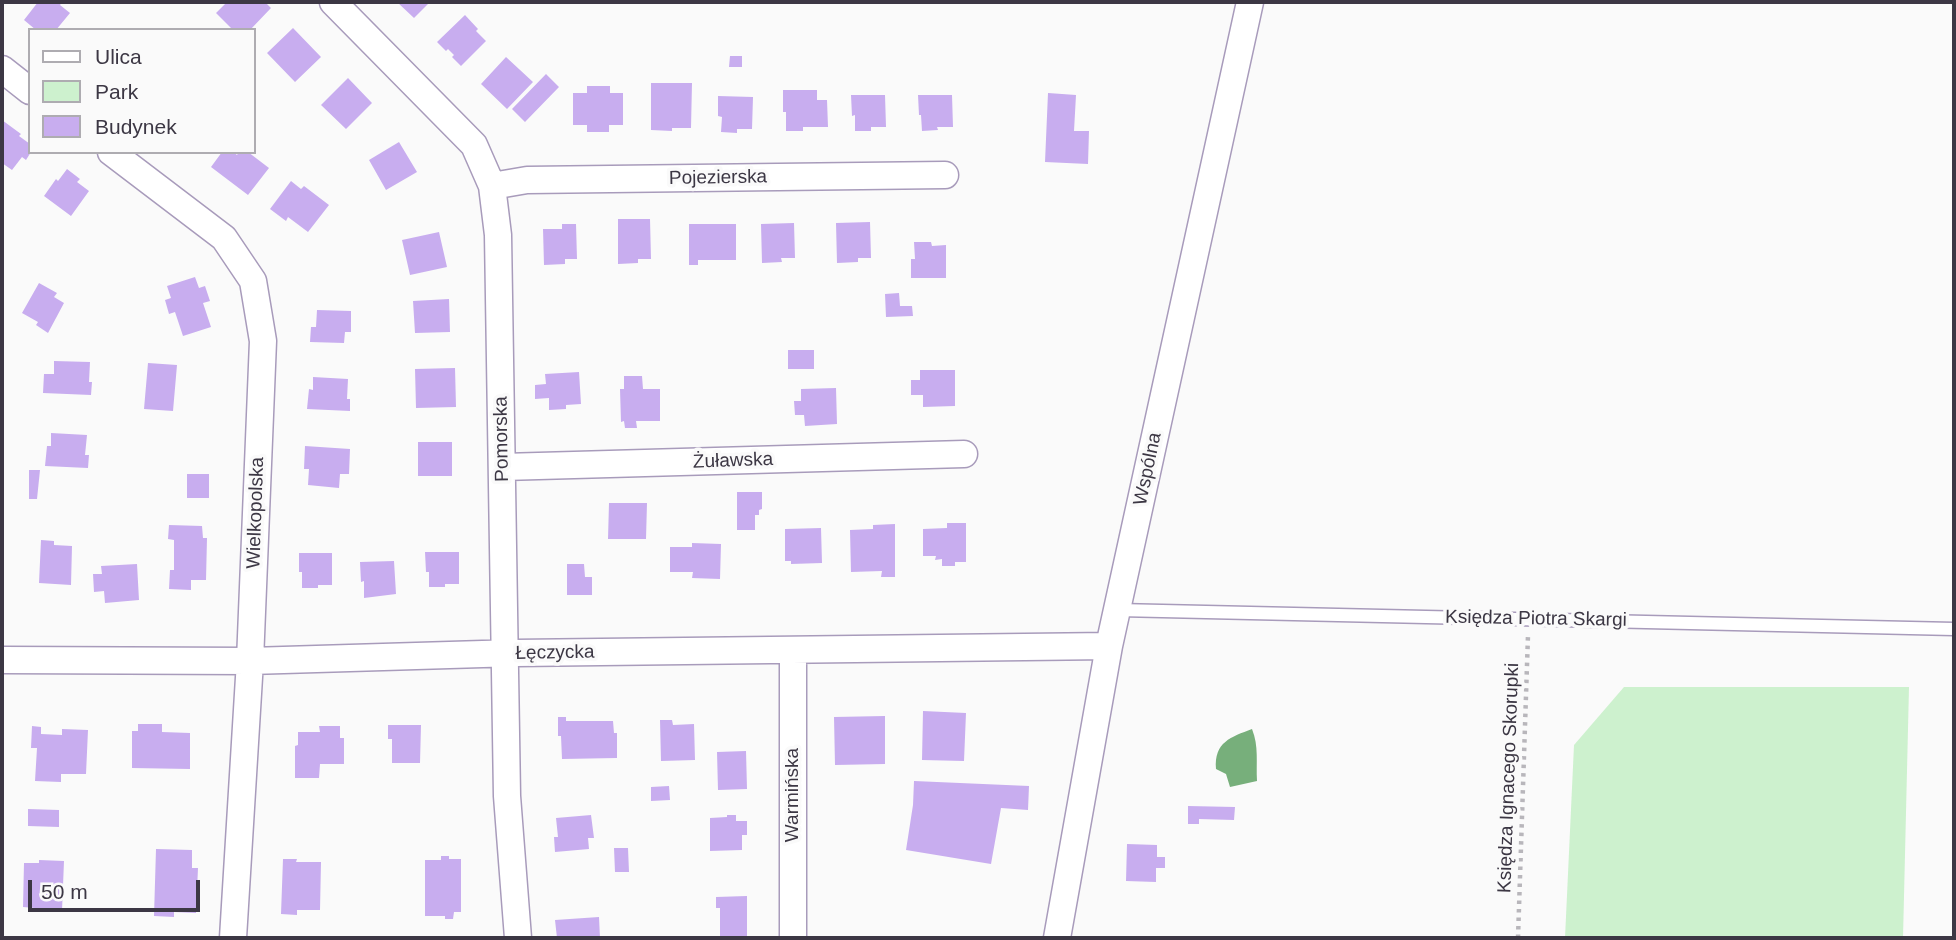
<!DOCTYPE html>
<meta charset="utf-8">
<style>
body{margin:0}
#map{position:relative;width:1956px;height:940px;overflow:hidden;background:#fafafa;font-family:Helvetica,sans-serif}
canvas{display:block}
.frame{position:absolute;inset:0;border:4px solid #3c3744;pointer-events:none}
.legend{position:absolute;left:28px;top:28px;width:228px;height:126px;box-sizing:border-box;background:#fafafa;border:2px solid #aeacb1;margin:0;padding:9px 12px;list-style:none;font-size:21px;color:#3c3744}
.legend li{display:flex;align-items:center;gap:14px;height:35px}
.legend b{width:35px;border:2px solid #aeacb1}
.scale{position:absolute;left:28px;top:880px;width:172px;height:32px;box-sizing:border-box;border:4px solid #3c3744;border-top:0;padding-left:9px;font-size:21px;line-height:24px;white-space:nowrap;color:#3c3744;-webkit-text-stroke:5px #fafafa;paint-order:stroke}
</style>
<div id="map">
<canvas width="1956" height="940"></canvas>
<div class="frame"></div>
<ul class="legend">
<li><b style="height:9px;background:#fff"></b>Ulica</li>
<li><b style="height:19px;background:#cdf1ce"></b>Park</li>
<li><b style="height:19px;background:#c8adef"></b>Budynek</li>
</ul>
<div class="scale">50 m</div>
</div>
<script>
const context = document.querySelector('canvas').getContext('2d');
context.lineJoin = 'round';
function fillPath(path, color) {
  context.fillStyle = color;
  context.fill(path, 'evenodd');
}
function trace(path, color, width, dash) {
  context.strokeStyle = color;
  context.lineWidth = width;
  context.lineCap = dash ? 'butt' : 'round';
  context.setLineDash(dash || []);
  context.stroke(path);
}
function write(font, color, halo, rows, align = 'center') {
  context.font = font + ' Helvetica,sans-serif';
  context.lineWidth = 7;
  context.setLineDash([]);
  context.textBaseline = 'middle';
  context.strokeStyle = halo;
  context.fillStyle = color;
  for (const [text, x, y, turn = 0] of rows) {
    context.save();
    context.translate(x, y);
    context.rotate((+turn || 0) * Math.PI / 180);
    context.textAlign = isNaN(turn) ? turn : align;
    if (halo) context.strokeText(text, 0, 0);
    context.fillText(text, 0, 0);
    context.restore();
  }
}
fillPath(new Path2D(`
 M 1624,687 L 1909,687 L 1903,938 L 1565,938 L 1574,745 Z`), '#cdf1ce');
fillPath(new Path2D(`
 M 1252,729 C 1259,746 1256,763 1257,781 L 1230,787 L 1226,774 L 1216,769 C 1214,742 1231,737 1252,729 Z`), '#77af7b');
fillPath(new Path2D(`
 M 38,2 L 62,2 L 60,5 L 70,13 L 56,30 L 36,30 L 24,20 Z
 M 227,2 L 265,2 L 271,8 L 250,30 L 233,30 L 216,13 Z
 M 397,2 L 430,2 L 414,18 Z
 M 465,15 L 478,29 L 476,31 L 486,41 L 461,66 L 452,57 L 454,55 L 448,49 L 446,51 L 437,42 Z
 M 293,28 L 321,57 L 295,82 L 267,53 Z
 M 730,56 L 742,56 L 742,67 L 729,67 Z
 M 506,57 L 533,82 L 507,109 L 481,84 Z
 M 546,74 L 559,87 L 525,122 L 512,109 Z
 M 348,78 L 372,103 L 346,129 L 321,105 Z
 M 651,83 L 692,83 L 691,128 L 672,128 L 672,131 L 651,130 Z
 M 587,86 L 610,86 L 610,93 L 623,93 L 623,125 L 609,125 L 609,132 L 587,132 L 587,125 L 573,125 L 573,93 L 587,93 Z
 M 783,90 L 817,90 L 817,100 L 827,100 L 828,127 L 803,127 L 803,131 L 786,131 L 786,112 L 783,112 Z
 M 1048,93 L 1076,95 L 1074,131 L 1089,131 L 1088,164 L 1045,162 Z
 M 851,95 L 885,95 L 886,127 L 871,127 L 871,131 L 855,131 L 855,115 L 852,116 Z
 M 918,95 L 952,95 L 953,127 L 937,127 L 938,130 L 922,131 L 921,115 L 919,115 Z
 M 718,96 L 753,97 L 752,129 L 737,129 L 737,133 L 721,132 L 722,117 L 718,116 Z
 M 2,120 L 21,134 L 19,136 L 30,144 L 30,152 L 31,152 L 26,160 L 22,157 L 12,170 L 2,163 Z
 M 399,142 L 417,172 L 386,190 L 369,160 Z
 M 222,152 L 233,152 L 237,155 L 239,152 L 248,152 L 269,168 L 248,195 L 211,167 Z
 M 67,169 L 80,179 L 77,182 L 89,191 L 71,216 L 44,196 L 56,179 L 58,181 Z
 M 291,181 L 301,189 L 304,186 L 329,205 L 308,232 L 288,217 L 286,221 L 270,209 Z
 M 618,219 L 650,219 L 651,259 L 638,259 L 638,263 L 618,264 Z
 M 870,222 L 871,258 L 858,258 L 858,262 L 837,263 L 836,223 Z
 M 794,223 L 795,258 L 781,258 L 782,262 L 762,263 L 761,224 Z
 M 562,224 L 576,224 L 577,259 L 565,259 L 565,264 L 544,265 L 543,229 L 562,229 Z
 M 689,224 L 736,224 L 736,260 L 698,260 L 698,265 L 689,265 Z
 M 439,232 L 447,267 L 410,275 L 402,240 Z
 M 914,242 L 931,242 L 932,246 L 946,245 L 946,278 L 911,278 L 911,259 L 915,259 Z
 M 195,277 L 199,288 L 205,286 L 210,301 L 203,303 L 211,327 L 183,336 L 175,312 L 169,314 L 165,300 L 171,298 L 167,286 Z
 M 39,283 L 57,293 L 54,297 L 64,303 L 48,333 L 36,325 L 38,322 L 22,313 Z
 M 899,293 L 900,306 L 912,306 L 913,316 L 886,317 L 885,294 Z
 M 449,299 L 450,332 L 415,333 L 413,301 Z
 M 317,310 L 351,311 L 351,332 L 345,332 L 344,343 L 310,342 L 311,327 L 316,327 Z
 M 788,350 L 814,350 L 814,369 L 788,369 Z
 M 54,361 L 90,362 L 89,382 L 92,382 L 91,395 L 43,393 L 44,374 L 54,374 Z
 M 148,363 L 177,365 L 173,411 L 144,409 Z
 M 455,368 L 456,407 L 416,408 L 415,369 Z
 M 920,370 L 955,370 L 955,406 L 923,407 L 923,395 L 911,395 L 911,380 L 920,380 Z
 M 579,372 L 581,404 L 566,405 L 566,409 L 549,410 L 549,398 L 535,399 L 535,385 L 546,384 L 545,374 Z
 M 624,376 L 642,376 L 643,389 L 660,389 L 660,421 L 636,421 L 637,428 L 625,428 L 624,421 L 621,422 L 620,389 L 624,389 Z
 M 313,377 L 348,379 L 347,399 L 350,399 L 350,411 L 307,409 L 309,389 L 313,390 Z
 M 836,388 L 837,424 L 805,426 L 804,415 L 795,415 L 794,401 L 801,401 L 801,389 Z
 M 51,433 L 87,435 L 85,455 L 89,455 L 88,468 L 45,466 L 47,446 L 51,446 Z
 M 418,442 L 452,442 L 452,476 L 418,476 Z
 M 305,446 L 350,449 L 349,474 L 340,474 L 339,488 L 308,485 L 309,469 L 304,469 Z
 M 29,470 L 40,470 L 37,499 L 29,499 Z
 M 187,474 L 209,474 L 209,498 L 187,498 Z
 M 737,492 L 762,492 L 762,509 L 759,510 L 759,515 L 755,515 L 755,530 L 737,530 Z
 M 609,503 L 647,503 L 646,539 L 608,539 Z
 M 947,523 L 966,523 L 966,562 L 955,562 L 955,566 L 942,566 L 942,559 L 935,560 L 936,556 L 923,556 L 923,529 L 947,528 Z
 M 895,524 L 895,577 L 881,577 L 882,571 L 851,572 L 850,530 L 873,529 L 873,525 Z
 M 169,525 L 202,526 L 203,538 L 207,538 L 206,580 L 191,580 L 191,590 L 169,589 L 170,570 L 174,570 L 174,540 L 168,539 Z
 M 821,528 L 822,563 L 791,564 L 791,561 L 785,561 L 785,529 Z
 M 41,540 L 54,541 L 54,545 L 72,546 L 71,585 L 39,583 Z
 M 692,543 L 721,544 L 720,579 L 692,578 L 693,572 L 670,572 L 670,547 L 692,547 Z
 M 425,552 L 459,552 L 459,584 L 445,584 L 445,587 L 429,587 L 429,572 L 426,572 Z
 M 299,553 L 332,553 L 332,585 L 318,585 L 318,588 L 302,588 L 302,572 L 299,572 Z
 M 394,561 L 396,594 L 364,598 L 364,581 L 361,582 L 360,562 Z
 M 137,564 L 139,600 L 105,603 L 104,591 L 94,592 L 93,574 L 102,574 L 101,566 Z
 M 567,564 L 584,564 L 585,577 L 592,577 L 592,595 L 567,595 Z
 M 923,711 L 966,713 L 964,761 L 922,760 Z
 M 885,716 L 885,764 L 835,765 L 834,717 Z
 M 558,717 L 566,717 L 566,721 L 613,721 L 614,733 L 617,733 L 617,758 L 562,759 L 561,736 L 558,736 Z
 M 660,720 L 672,720 L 673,725 L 694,724 L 695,760 L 661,761 Z
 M 138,724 L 162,724 L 162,732 L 190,733 L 190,769 L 132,768 L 132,731 L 138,731 Z
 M 388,725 L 421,725 L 420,763 L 392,763 L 392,739 L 388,739 Z
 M 32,726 L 41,727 L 41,734 L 62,735 L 62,729 L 88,730 L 86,774 L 61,774 L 61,782 L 35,781 L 37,748 L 31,748 Z
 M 319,726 L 340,726 L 340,738 L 344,738 L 344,764 L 320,764 L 319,778 L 295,778 L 295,746 L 298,745 L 298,732 L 320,732 Z
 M 746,751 L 747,789 L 718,790 L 717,752 Z
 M 914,781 L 1029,786 L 1028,810 L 1001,808 L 991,864 L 906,850 L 913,805 Z
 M 669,786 L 670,800 L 651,801 L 651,787 Z
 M 1188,806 L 1235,807 L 1234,820 L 1199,819 L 1199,824 L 1188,824 Z
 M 28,809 L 59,810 L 59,827 L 28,826 Z
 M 591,815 L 594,838 L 588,838 L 589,849 L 555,852 L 554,837 L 558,837 L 556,818 Z
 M 727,815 L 736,815 L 736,821 L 747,821 L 747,835 L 742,835 L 742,850 L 710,851 L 710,818 L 727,817 Z
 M 1127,844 L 1157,845 L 1157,857 L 1165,857 L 1165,868 L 1156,868 L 1156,882 L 1126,881 Z
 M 614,848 L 628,848 L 629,872 L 615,872 Z
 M 156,849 L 192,850 L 192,868 L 198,868 L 196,913 L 174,912 L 174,917 L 154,916 Z
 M 441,856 L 449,856 L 449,859 L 461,859 L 461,912 L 454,912 L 453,919 L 445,919 L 445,916 L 425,916 L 425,860 L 441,860 Z
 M 283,859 L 297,859 L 296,862 L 321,862 L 320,910 L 297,910 L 297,915 L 281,914 Z
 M 39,860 L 64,861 L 62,911 L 34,910 L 35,908 L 23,907 L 24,863 L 39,863 Z
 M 747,896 L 747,938 L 720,938 L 720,908 L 716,908 L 716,897 Z
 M 599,917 L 600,938 L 557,938 L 555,920 Z`), '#c8adef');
const lane = new Path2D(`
 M 1118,610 L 1954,629`);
const street = new Path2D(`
 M 333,2 L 474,145 L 492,186 L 498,235 L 507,796 L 518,938
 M 2,69 L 30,91
 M 111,152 L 224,238 L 253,281 L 263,341 L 250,661 L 233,938
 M 492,186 L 527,180 L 945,175
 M 503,467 L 964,454
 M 793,651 L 793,938
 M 2,660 L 250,661 L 516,653 L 1109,646
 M 1057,938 L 1109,646 L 1250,2`);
trace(lane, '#a89bbb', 15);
trace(street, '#a89bbb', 29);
trace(new Path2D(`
 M 1518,938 L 1528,635`), '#b8b6bb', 4.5, [3.5, 5]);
trace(lane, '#fff', 12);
trace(street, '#fff', 26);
write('19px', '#3c3744', '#fafafa', [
 ["Pojezierska",718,178,-1],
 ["Pomorska",502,439,-91],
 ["Żuławska",733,461,-2],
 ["Wspólna",1148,469,-78],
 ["Wielkopolska",256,513,-88],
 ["Księdza Piotra Skargi",1536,619,1],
 ["Łęczycka",555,653,-1],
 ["Księdza Ignacego Skorupki",1509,778,-88],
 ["Warmińska",793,795,-90]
]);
</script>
